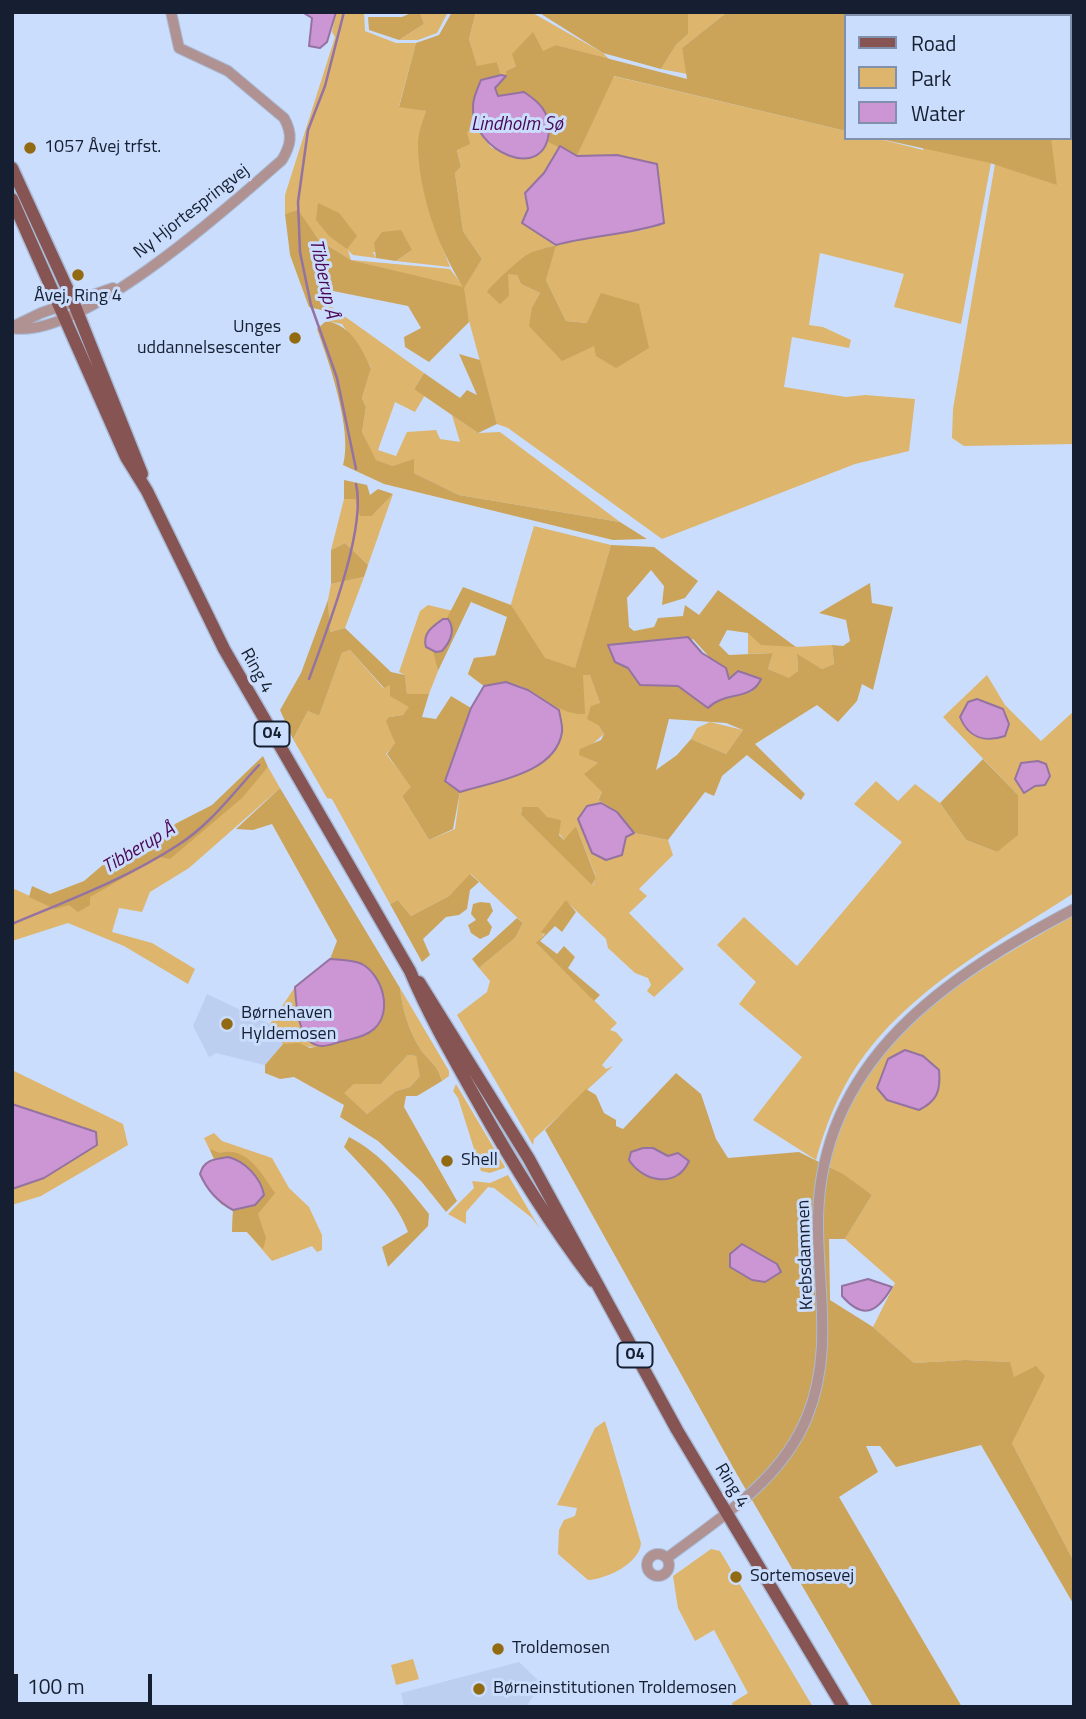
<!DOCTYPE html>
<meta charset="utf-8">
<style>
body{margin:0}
#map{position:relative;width:1086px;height:1719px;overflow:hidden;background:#cbddfc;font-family:"Titillium Web",sans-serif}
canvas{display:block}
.frame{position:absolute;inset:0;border:14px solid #151f31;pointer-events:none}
.legend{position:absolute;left:844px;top:14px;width:228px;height:126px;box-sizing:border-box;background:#cbddfc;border:2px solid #8291ab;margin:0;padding:9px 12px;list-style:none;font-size:21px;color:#151f31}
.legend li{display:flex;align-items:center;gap:14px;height:35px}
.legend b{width:35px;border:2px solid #8291ab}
.scale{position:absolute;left:14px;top:1674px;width:138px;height:32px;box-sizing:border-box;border:4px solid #151f31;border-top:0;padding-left:9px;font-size:21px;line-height:24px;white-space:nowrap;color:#151f31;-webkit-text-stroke:5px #cbddfc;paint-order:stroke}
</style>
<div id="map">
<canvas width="1086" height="1719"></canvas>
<div class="frame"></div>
<ul class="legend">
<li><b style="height:9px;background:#865553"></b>Road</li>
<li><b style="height:19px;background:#ddb56c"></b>Park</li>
<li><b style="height:19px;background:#cb96d3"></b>Water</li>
</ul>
<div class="scale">100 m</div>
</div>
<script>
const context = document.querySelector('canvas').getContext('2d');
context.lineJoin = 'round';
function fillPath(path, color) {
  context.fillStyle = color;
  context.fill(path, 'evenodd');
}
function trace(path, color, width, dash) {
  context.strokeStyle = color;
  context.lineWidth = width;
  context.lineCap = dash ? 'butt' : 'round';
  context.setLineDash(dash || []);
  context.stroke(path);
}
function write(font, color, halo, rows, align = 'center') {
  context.font = font + ' "Titillium Web",sans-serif';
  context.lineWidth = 6;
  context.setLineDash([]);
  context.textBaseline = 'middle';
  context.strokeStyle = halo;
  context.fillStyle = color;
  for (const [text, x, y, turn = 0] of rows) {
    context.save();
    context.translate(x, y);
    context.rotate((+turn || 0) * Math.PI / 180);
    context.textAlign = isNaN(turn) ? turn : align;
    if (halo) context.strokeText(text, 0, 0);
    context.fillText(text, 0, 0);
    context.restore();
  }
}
fillPath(new Path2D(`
 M 207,994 L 270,1024 L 283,1044 L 265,1065 L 216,1053 L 209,1057 L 193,1026 Z
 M 519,1662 L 542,1684 L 526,1707 L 404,1707 L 401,1693 Z`), '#bccff1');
fillPath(new Path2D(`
 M 336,12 L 364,12 L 365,31 L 396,43 L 416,43 L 399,106 L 426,111 C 411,168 430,214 450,267 L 396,261 L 412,250 L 373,252 L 376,258 L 353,255 L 348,250 L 351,260 L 450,269 L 464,287 L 482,259 L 463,231 L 455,173 L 461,167 L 457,149 L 467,131 L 475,127 L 492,148 L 538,154 L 548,142 L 560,146 L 544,173 L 524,194 L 528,209 L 556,245 L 584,237 L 644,230 L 617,155 L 577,156 L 613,76 L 846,131 L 846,138 L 876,138 L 923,150 L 926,138 L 1070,138 L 1070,16 L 946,16 L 946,12 L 1074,12 L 1074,444 L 964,446 L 952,438 L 953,409 L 995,164 L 991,163 L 961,324 L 894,307 L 904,274 L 820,253 L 809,325 L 823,327 L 851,340 L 849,348 L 792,337 L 784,387 L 846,397 L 865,395 L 915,399 L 909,451 L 855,464 L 662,539 L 508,428 L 497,424 L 465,306 L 463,288 L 351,260 L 319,240 L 298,211 L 285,214 L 285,195 L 335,37 L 332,32 ZM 555,245 L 546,280 L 566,321 L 587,323 L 616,368 L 594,345 L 532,307 L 540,293 L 521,284 L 517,275 L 528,254 Z
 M 420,12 L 448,12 L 437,33 L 418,40 L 399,40 L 424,24 Z
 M 476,12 L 531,12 L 603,53 L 610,60 L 556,45 L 506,71 L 506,76 L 501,75 L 497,62 L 477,67 L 469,39 Z
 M 688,12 L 727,12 L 682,48 L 687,74 L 661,69 L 676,45 L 688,34 Z
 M 326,303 L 424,373 L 414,389 L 425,395 L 415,412 L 395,402 L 378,450 L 396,456 L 407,432 L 436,430 L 440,439 L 460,442 L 452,415 L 478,433 L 500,432 L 620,522 L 459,495 L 414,473 L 375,460 L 362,432 L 366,407 L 362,398 L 371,367 L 342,324 L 326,321 Z
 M 393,494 L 368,565 L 345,543 L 331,550 L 344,499 L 355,499 L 372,516 Z
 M 534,526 L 611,545 L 575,669 L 583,675 L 590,674 L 600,703 L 598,725 L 604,734 L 580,755 L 598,763 L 602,792 L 598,799 L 601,803 L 587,806 L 626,837 L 634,833 L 668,840 L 673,855 L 639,889 L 647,896 L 629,913 L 684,969 L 654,997 L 647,991 L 651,985 L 648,978 L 635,973 L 608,948 L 606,939 L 566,901 L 537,944 L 617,1023 L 610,1030 L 616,1032 L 623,1040 L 602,1065 L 606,1069 L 613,1066 L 534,1139 L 533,1145 L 457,1015 L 487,992 L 490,981 L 479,968 L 515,938 L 523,923 L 471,874 L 449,896 L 411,916 L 398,900 L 390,904 L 332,799 L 327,798 L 293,739 L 308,711 L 319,716 L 342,653 L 350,650 L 383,688 L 390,684 L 410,707 L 403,715 L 389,717 L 395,744 L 386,754 L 412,787 L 402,796 L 429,840 L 455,829 L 460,792 L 537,766 L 506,682 L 484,686 L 468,674 L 474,658 L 496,655 ZM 522,807 L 538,807 L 565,841 L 576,826 L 596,877 L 593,885 L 521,815 Z
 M 364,577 L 345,628 L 330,632 L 328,600 L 331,584 Z
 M 428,605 L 453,611 L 433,647 L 438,671 L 429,694 L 407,694 L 405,675 L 399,672 L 420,611 Z
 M 748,633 L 796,647 L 832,645 L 834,664 L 822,669 L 797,655 L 798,671 L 790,679 L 768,669 L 773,653 L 748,654 Z
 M 987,675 L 1005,705 L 1041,741 L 1074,711 L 1074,893 C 998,942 907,990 856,1067 C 837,1096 825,1127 816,1160 L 753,1120 L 802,1057 L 739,1004 L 756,982 L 717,945 L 744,917 L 797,966 L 902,842 L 854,804 L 876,781 L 898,801 L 915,784 L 940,803 L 966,840 L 997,852 L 1018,795 L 943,717 Z
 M 710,722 L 743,730 L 726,754 L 691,739 L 697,728 Z
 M 268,767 L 280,788 L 189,868 L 150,892 L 142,912 L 119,908 L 112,932 L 152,943 L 195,969 L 188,984 L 124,946 L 68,923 L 12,941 L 12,888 L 57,908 L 215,814 Z
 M 1074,915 L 1074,1562 L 1012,1443 L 1014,1377 L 1009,1362 L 965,1360 L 914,1363 L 873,1327 L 895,1283 L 845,1239 L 872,1195 L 828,1166 C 861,1033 964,978 1074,915 Z
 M 295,987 C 296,1008 300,1036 321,1046 C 307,1049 297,1043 283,1044 L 270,1024 Z
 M 400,988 L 449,1071 L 449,1076 L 442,1081 C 438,1065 429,1061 421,1050 C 409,1032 402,1008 400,988 Z
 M 408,1055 L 416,1056 L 421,1075 L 410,1087 L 396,1091 L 367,1114 L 343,1093 L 354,1084 L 381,1084 Z
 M 12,1070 L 123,1124 L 128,1145 L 41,1196 L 12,1205 L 12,1189 L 44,1178 L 97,1145 L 95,1132 L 12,1104 Z
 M 456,1084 L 505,1167 L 504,1168 L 490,1173 L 481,1171 L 458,1098 L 453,1091 Z
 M 214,1133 L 222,1141 L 272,1158 L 289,1188 L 309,1207 L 322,1235 L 322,1250 L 317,1252 L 312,1246 L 272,1261 L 247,1232 L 232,1232 L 233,1210 L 221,1204 L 200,1174 L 202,1166 L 214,1159 L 204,1138 Z
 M 508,1175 L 540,1229 L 532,1218 L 494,1188 L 488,1187 L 466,1212 L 466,1224 L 448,1214 L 474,1188 L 472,1181 L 490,1183 Z
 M 605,1421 L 641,1543 C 640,1563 607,1579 588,1580 L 558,1554 L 559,1530 L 564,1520 L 575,1516 L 577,1508 L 557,1505 L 595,1428 Z
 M 711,1549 L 720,1551 L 813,1707 L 733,1707 L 732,1703 L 748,1693 L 714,1630 L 695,1641 L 678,1608 L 673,1576 Z
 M 413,1659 L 419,1679 L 396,1685 L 391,1665 Z`), '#ddb56c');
fillPath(new Path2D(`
 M 413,12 L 420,12 L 424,24 L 399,40 L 369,30 L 368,17 L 402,17 Z
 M 452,12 L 476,12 L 469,39 L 477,66 L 497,62 L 501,75 L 481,80 L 473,105 L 475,127 L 467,132 L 470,144 L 457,150 L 461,167 L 455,173 L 463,231 L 482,259 L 464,288 L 469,322 L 429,362 L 405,347 L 404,337 L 421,328 L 408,306 L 328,290 L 325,311 L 309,307 L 290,255 L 285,214 L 298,210 L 319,240 L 351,260 L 463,287 C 438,247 418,192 418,143 C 418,133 423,121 426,111 L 399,107 L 416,43 L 439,35 Z
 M 538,12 L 688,12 L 688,34 L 676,45 L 661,69 L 603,53 Z
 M 727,12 L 876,12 L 879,16 L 846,16 L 846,131 L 614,76 L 577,156 L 548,142 L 549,117 L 524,92 L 498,97 L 495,88 L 506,76 L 506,71 L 516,66 L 512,54 L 533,32 L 543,51 L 556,45 L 687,79 L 682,48 Z
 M 946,12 L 1074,12 L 1074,97 L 1070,96 L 1070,16 L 946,16 Z
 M 876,138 L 1051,138 L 1057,185 L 990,163 Z
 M 318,203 L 339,213 L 357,236 L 347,249 L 329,236 L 316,220 Z
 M 401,230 L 412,250 L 396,261 L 376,258 L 374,243 L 382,232 Z
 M 556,245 L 546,280 L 566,321 L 587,323 L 601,293 L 639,304 L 649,348 L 616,368 L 596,356 L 594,346 L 562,361 L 529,326 L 532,307 L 540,293 L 521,284 L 517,275 L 508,274 L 509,296 L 500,304 L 487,292 C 492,284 520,259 528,254 C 536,250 547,248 556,245 Z
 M 326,321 C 352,326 360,346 371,368 L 362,398 L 366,407 L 362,432 L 376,460 L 393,466 L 414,459 L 414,473 L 459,495 L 620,522 L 647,539 L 613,540 L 384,484 L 343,465 C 353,431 329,362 317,329 Z
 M 459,354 L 480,360 L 497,424 L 478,433 L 414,389 L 424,373 L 460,398 L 467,390 L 477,395 Z
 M 344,480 L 367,485 L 370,495 L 378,489 L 393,494 L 372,516 L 360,516 L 355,499 L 344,499 Z
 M 345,543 L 368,565 L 364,577 L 331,584 L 331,550 Z
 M 611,545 L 654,547 L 698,581 L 685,598 L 662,605 L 664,586 L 651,570 L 627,598 L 629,627 L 634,631 L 654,627 L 658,618 L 683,616 L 685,605 L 699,615 L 718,590 L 796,647 L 761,645 L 748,633 L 727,630 L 719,645 L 729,655 L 773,653 L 768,669 L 789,678 L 798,671 L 797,654 L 822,669 L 834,664 L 832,645 L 843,646 L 850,641 L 846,620 L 819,613 L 870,583 L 872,603 L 893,607 L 873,690 L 862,684 L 857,701 L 838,722 L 817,705 L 755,744 L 805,794 L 801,800 L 747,755 L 722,776 L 714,796 L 705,792 L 668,840 L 634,833 L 617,812 L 598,800 L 602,792 L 584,774 L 598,763 L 579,755 L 580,749 L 601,740 L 604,734 L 598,725 L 587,719 L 591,706 L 600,703 L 590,675 L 583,675 L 585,714 C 554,716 537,685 506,682 C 500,682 490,685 484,686 L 468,674 L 474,658 L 495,656 L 507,617 L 471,602 L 438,671 L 432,647 L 463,587 L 511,605 L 545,658 L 575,668 ZM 693,639 L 729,679 L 738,671 L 761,679 L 751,692 L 723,697 L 704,705 L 678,686 L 640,685 L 628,668 ZM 669,719 L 726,723 L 743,730 L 726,754 L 691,739 L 677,755 L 656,770 Z
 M 328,600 L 330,632 L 345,628 L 391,672 L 405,675 L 407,694 L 429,694 L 422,717 L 436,719 L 451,696 L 471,708 L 445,781 L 460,792 L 453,829 L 429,840 L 402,796 L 411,787 L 387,754 L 395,743 L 386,721 L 389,717 L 403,715 L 409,707 L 390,696 L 390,685 L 384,688 L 350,650 L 342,653 L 319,716 L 308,711 L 293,739 L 280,710 L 301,673 Z
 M 263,756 L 268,767 L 242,798 L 170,859 L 160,857 L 90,897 L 90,905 L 78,912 L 69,905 L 55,909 L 29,897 L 32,886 L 50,894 L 84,881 L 105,863 L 118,867 L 158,847 L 175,824 L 212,805 Z
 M 983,759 L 1018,795 L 1018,835 L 997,852 L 966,840 L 940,803 Z
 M 280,788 L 400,988 C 402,1008 409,1032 421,1050 C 429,1061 438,1065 442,1081 L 417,1096 L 406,1096 L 404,1107 L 457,1201 L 446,1212 L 421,1181 L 378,1141 L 340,1117 L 344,1105 L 294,1077 L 280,1079 L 265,1073 L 265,1065 L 283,1044 L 299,1043 L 310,1048 L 363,1036 L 376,1028 L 361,964 L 330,959 L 337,941 L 272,824 L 253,830 L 236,829 ZM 408,1055 L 416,1056 L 420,1076 L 410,1087 L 396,1091 L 367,1114 L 344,1093 L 354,1084 L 381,1084 Z
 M 522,807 L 538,807 L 547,817 L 561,820 L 559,835 L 564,840 L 576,826 L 596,878 L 592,885 L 521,815 Z
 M 470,874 L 479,882 L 470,890 L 467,909 L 459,915 L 446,917 L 423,939 L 430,955 L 422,962 L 390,904 L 398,900 L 411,916 L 449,896 Z
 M 566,900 L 576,912 L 562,932 L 555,926 L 540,941 L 557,954 L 564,946 L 575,957 L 568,968 L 600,995 L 594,1001 L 536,943 L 545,934 L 541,932 Z
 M 480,902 L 490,903 L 493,911 L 487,920 L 492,927 L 489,935 L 480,939 L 471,933 L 468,925 L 476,920 L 471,914 L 473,904 Z
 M 517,918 L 523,923 L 515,938 L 479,968 L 472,959 Z
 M 676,1073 L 701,1094 L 716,1139 L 728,1158 L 799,1152 L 843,1174 L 872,1195 L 845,1239 L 829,1239 L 830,1300 L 873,1327 L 914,1363 L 965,1360 L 1010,1362 L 1014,1377 L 1036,1366 L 1045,1376 L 1012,1443 L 1074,1562 L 1074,1605 L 981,1445 L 896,1467 L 880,1446 L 866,1446 L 878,1472 L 839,1497 L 962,1707 L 873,1707 L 735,1471 L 545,1130 L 586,1089 L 596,1095 L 604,1113 L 616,1120 L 616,1126 L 623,1129 Z
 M 349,1137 C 381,1153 406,1185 429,1214 L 428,1226 L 388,1267 L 382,1247 L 408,1232 C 397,1201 366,1171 344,1147 Z
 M 210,1149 L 220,1153 C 247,1146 261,1173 275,1193 L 258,1214 L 266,1238 L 263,1249 L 247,1232 L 232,1232 L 233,1210 L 255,1205 L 228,1157 L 214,1159 Z`), '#cba45a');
const water = new Path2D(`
 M 302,12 L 336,12 L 327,42 L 320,48 L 309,46 L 312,18 Z
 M 501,75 L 506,76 L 495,88 L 498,96 L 524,92 C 539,102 549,111 549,130 C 546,185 470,151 473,106 C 473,97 478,88 481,80 Z
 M 560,146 L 577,156 L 617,155 L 657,164 L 664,223 C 629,235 591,235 556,245 L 522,223 L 528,209 L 525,193 L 544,173 Z
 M 443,619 L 448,619 C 456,630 450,642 442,651 L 436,652 L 426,647 C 422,633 433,626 443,619 Z
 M 688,637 L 702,653 L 726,668 L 729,679 L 738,671 L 761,679 C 752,701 724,691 708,708 L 678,686 L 640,685 L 628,668 L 615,662 L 608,645 Z
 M 506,682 L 528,690 L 559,710 C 560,717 563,726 562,732 C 556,774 492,782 460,792 L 445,781 L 471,708 L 484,686 Z
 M 977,699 L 1003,709 L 1009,724 L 1005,736 C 984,743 968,737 960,717 L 968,702 Z
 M 1038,761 L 1046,764 L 1050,776 L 1045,785 L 1035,786 L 1024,793 L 1015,779 L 1021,763 Z
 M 601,803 L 617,812 L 634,833 L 626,837 L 622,855 L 606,860 L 592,853 L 578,819 L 587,806 Z
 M 330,959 C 339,960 353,960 362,964 C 383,976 393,1012 374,1029 C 365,1037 354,1038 344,1041 C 337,1042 329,1046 322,1046 C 298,1046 296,1004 295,987 Z
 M 905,1050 L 923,1056 L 939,1070 C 941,1091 937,1101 919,1110 L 887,1100 L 877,1088 L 888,1059 Z
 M 12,1104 L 96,1132 L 97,1145 L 44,1178 L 12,1189 Z
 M 643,1148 L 653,1148 L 668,1156 L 678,1153 L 689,1161 C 677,1189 643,1182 629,1160 L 631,1152 Z
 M 228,1157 C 245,1161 261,1178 264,1195 L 255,1205 L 233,1210 C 218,1202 207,1190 200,1174 C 204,1160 214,1159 228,1157 Z
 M 742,1244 L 777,1264 L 781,1272 L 765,1282 L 752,1280 L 730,1267 L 730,1254 Z
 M 868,1279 L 892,1287 C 877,1313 863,1320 842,1296 L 842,1286 Z`);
fillPath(water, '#cb96d3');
trace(water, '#9472a2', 2);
trace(new Path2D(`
 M 344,12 L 325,86 L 308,130 L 298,202 L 300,252 L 311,305 L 337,378 L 356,469
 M 309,679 C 326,632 367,530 356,484
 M 12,924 C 69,900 126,879 178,845 C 210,825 234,792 259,765`), '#9472a2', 2.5);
const minor = new Path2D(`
 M 12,327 L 41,313 L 113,288
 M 12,328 C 80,341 231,205 282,160 C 291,145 293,134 284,118 L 228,71 L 179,48 L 171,12
 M647 1565a11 11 0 1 1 22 0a11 11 0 1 1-22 0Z
 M 667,1558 C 720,1518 781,1481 807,1417 C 834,1351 817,1287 818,1218 C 821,1059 947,976 1074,909`);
const major = new Path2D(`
 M 12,168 L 73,301 L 142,474
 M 12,199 L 126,457 L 147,491 L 224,649 L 410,971 C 428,1014 451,1054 474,1095 C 510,1160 548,1222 593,1281
 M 419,982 L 529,1159 L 677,1430 L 843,1707`);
trace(minor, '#aabbd7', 12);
trace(major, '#aabbd7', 15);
trace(minor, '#af9291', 10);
trace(major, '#865553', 12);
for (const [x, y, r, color] of [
 [30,148,7,"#916a11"],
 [78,275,7,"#916a11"],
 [295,338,7,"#916a11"],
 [227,1024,7,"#916a11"],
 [447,1161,7,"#916a11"],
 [736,1577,7,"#916a11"],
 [498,1649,7,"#916a11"],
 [479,1689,7,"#916a11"]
]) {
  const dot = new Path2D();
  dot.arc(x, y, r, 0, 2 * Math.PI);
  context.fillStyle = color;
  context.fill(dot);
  trace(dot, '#cbddfc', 2.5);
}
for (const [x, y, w] of [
 [272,734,35],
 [635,1355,35]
]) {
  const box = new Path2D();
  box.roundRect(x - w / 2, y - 12.5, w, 25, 5);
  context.fillStyle = '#cbddfc';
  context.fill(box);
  trace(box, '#151f31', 2);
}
write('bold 16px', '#151f31', null, [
 ["O4",272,734],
 ["O4",635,1355]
]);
write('18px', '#151f31', '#cbddfc', [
 ["1057 Åvej trfst.",44,148],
 ["Åvej, Ring 4",78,297,"center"],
 ["Unges",281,328,"right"],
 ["uddannelsescenter",281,349,"right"],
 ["Børnehaven",241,1014],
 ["Hyldemosen",241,1035],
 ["Shell",461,1161],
 ["Sortemosevej",750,1577],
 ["Troldemosen",512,1649],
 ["Børneinstitutionen Troldemosen",493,1689]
], 'left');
write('18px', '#151f31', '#cbddfc', [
 ["Ny Hjortespringvej",192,212,-38],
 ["Ring 4",256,671,61],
 ["Krebsdammen",806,1255,-92],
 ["Ring 4",731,1486,59]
]);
write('italic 19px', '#4b0856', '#cbddfc', [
 ["Lindholm Sø",517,125],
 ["Tibberup Å",323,279,78],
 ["Tibberup Å",139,849,-31]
]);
</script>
